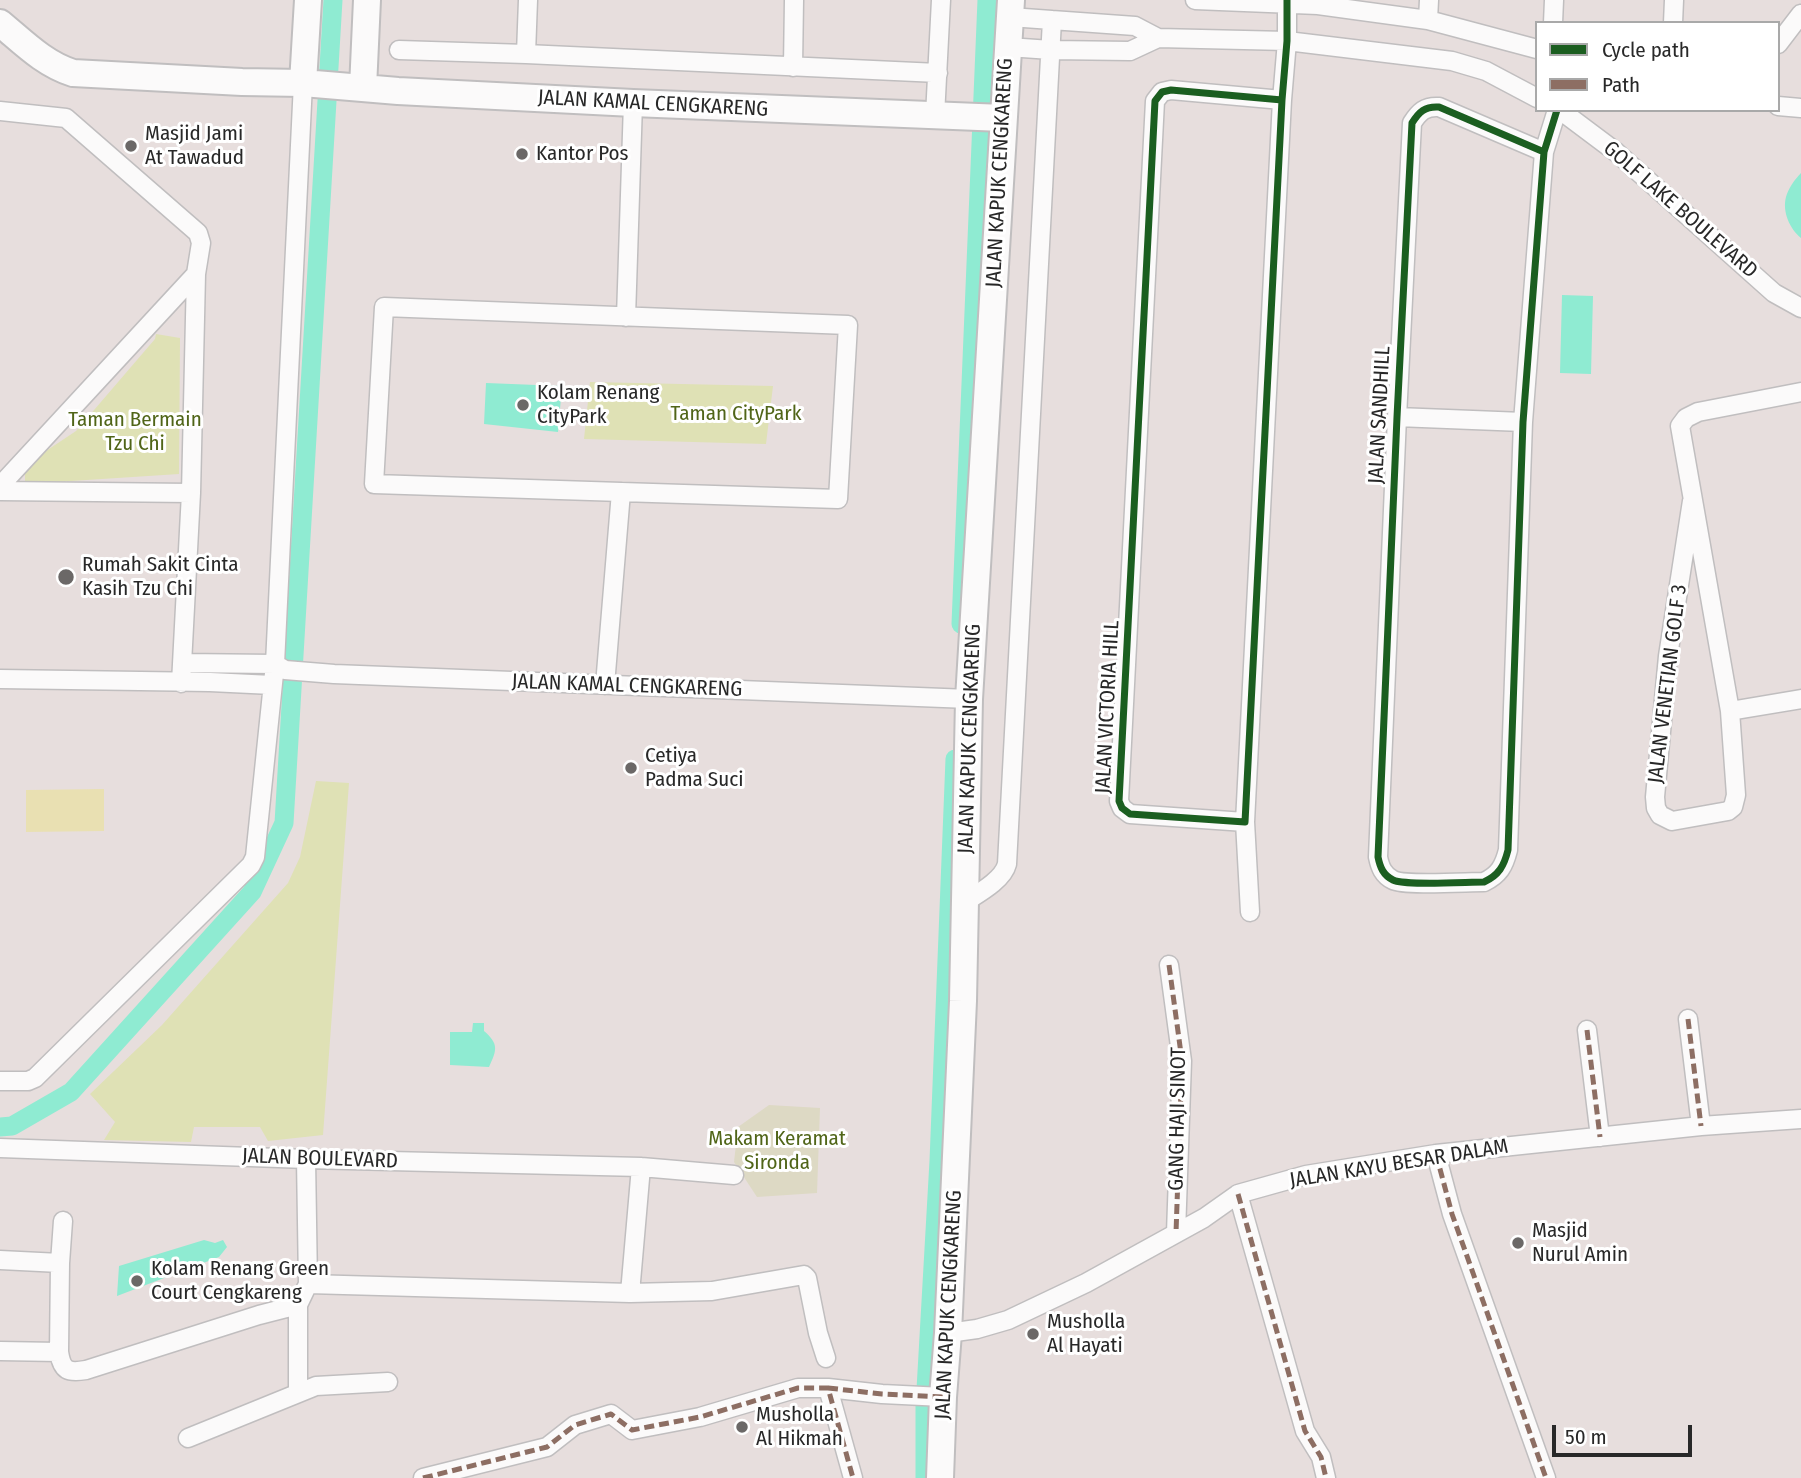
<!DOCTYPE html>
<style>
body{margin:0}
#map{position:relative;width:1801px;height:1478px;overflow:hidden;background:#e7dedd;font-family:"Fira Sans Condensed",sans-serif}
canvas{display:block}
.legend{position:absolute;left:1535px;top:21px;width:245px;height:91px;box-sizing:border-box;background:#fff;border:2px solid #a9a9a9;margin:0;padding:9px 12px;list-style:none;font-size:21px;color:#282828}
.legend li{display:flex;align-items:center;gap:14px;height:35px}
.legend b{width:35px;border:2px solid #a9a9a9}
.scale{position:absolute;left:1552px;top:1425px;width:140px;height:32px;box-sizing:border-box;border:4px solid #282828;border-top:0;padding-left:9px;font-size:21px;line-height:24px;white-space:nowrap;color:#282828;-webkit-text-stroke:5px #fff;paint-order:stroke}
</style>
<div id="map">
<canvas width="1801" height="1478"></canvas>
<ul class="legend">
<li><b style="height:9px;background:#1b5e20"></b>Cycle path</li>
<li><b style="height:9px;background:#8d6e63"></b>Path</li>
</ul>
<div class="scale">50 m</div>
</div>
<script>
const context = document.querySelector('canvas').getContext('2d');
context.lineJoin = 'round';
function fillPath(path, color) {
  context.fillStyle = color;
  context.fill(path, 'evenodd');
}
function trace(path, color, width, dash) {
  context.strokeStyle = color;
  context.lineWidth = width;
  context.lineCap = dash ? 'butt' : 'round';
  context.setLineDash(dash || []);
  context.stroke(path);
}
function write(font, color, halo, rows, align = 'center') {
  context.font = font + ' "Fira Sans Condensed",sans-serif';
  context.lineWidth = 6;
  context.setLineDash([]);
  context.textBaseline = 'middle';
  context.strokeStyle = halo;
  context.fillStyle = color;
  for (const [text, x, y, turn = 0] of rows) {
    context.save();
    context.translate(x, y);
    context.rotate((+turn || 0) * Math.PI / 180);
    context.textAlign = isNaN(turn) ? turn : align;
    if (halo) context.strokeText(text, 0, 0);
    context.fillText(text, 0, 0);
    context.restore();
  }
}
fillPath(new Path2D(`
 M 156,334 L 180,338 L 179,474 L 25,484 L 25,465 L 76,431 L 155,339 Z
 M 590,382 L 773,386 L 766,444 L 584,439 Z
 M 316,781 L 349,783 L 323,1135 L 268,1141 L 260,1127 L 194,1127 L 191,1142 L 104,1140 L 115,1122 L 90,1094 L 162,1025 L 288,883 L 300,857 Z`), '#dfe1b5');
fillPath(new Path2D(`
 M 769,1105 L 820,1108 L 817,1193 L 757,1197 L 734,1162 L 738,1127 Z`), '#ddd9c4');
fillPath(new Path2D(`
 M 104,789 L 104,831 L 26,832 L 26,790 Z`), '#e9e0b2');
fillPath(new Path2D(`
 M 1801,173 L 1801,238 C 1790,229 1782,212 1786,197 C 1788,189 1795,179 1801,173 Z
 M 1562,295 L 1593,296 L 1591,374 L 1560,373 Z
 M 486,383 L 562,386 L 558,432 L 484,424 Z
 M 473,1023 L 484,1023 L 484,1031 C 499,1044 497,1050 489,1067 L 450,1065 L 450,1032 L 472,1032 Z
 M 204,1240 L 215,1243 L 223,1240 L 227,1247 L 219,1257 L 117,1296 L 119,1266 Z`), '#8febd2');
trace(new Path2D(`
 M 961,624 L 987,0
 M 0,1127 L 12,1126 L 71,1092 L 252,892 L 284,823 L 333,0
 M 925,1478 L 925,1407 L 939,1161 L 955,759`), '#8febd2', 19);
const street = new Path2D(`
 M 1195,0 L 1318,5 L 1428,20 L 1537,49
 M 1010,17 L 1135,26 L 1158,38 L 1287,41 L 1452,61 L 1486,71 L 1537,98
 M 1428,20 L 1429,0
 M 1553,23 L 1554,0
 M 1673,23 L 1674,0
 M 1778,44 L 1801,14
 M 1008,47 L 1051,50 L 1130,51 L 1158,38
 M 399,50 L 526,54 L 938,73
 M 526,54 L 528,0
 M 793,67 L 794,0
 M 1282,100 L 1171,90 L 1162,92 L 1155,101 L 1119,801 L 1122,808 L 1130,814 L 1245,822 L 1282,100 L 1287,41 L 1287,0
 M 1778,106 L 1801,108
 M 1560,110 L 1616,152 L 1774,293 L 1801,308
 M 0,111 L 66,118 L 198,233 L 201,243 L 196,274 L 191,493 L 181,683
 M 935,116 L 941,0
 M 1544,152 L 1439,107 C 1425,106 1419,112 1412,123 L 1397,417 L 1378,857 C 1380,867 1383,875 1393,880 C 1405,886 1466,882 1484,882 C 1499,875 1504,866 1508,850 L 1523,422 L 1544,152 L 1557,110
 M 384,307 L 848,325 L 838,499 L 374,484 Z
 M 626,317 L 633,103
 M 1397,417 L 1523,422
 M 0,486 L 196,274
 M 0,491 L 191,493
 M 1692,501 L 1668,656 L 1655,797 L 1656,808 L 1660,815 L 1672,821 L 1728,811 L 1733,807 L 1736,795 L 1730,711 L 1680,426 L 1686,418 L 1698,412 L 1801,392
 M 182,663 L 275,664 L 285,670 L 334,674 L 969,699
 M 0,679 L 210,682 L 272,685
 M 605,685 L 621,492
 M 1730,711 L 1801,699
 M 1245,822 L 1250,912
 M 965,902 C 979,893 1003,880 1007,864 L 1052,20
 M 1169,965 L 1182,1061 L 1176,1233
 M 1688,1019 L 1701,1126
 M 1587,1030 L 1600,1137
 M 0,1081 L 28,1081 L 35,1078 L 251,865 L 255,857 L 275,664 L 303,83
 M 0,1148 L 306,1159 L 641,1167 L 734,1175
 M 1436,1154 L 1452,1214 L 1546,1478
 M 1238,1194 L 1305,1431 L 1321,1457 L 1326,1478
 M 63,1221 L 60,1263 L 59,1352 C 62,1371 68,1373 86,1370 L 259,1315 L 298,1305
 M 0,1260 L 60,1263
 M 308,1284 L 630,1293 L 641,1167
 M 630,1293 L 712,1291 L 804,1275 L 807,1278 L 818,1333 L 826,1358
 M 948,1333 L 977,1329 L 1008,1320 L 1086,1283 L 1204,1218 L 1238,1194 L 1306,1175 L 1436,1154 L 1701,1126 L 1801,1119
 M 0,1351 L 59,1352
 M 828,1388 L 882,1394 L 943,1397
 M 298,1393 L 298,1305 L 308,1284 L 306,1159
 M 188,1438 L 316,1386 L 388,1382
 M 423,1478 L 547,1447 L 575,1425 L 611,1414 L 632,1430 L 700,1417 L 798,1388 L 828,1388 L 853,1478`);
const secondary = new Path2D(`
 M 0,23 C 23,42 44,64 73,73 L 242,82 L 303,83 L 398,91 L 633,103 L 1003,118
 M 303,83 L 308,0
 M 363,88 L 367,0
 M 940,1478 L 943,1397 L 948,1333 L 963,1001 L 969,699 L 1011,0`);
trace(street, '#c0bebf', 21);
trace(secondary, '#c0bebf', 30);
trace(street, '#fbfafa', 18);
trace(secondary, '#fbfafa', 26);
trace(new Path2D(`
 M 1169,965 L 1182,1061 L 1176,1233
 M 1688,1019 L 1701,1126
 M 1587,1030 L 1600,1137
 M 1436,1154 L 1452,1214 L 1546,1478
 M 1238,1194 L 1305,1431 L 1321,1457 L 1326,1478
 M 828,1388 L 882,1394 L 943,1397
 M 423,1478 L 547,1447 L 575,1425 L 611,1414 L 632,1430 L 700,1417 L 798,1388 L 828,1388 L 853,1478`), '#8d6e63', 5, [10, 5]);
trace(new Path2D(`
 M 1282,100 L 1171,90 L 1162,92 L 1155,101 L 1119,801 L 1122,808 L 1130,814 L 1245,822 L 1282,100 L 1287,41 L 1287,0
 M 1544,152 L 1439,107 C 1425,106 1419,112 1412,123 L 1397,417 L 1378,857 C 1380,867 1383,875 1393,880 C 1405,886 1466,882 1484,882 C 1499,875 1504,866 1508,850 L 1523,422 L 1544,152 L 1557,110`), '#1b5e20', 7);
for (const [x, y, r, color] of [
 [131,146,7,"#6b6867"],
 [522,154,7,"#6b6867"],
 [523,405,7,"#6b6867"],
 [66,577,9,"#6b6867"],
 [631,768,7,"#6b6867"],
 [1518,1243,7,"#6b6867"],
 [137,1281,7,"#6b6867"],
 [1033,1334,7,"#6b6867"],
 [742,1427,7,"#6b6867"]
]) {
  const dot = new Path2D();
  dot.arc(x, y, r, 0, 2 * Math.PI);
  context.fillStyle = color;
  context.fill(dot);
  trace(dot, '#fff', 2.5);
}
write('21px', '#282828', '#fff', [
 ["JALAN KAMAL CENGKARENG",653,104,3],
 ["JALAN KAPUK CENGKARENG",1000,173,-87],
 ["GOLF LAKE BOULEVARD",1680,210,41],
 ["JALAN SANDHILL",1380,415,-87],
 ["JALAN VENETIAN GOLF 3",1668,684,-83],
 ["JALAN KAMAL CENGKARENG",627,686,2],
 ["JALAN VICTORIA HILL",1108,707,-87],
 ["JALAN KAPUK CENGKARENG",970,739,-88],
 ["GANG HAJI SINOT",1178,1119,-89],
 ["JALAN BOULEVARD",320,1159,2],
 ["JALAN KAYU BESAR DALAM",1399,1164,-9],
 ["JALAN KAPUK CENGKARENG",949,1305,-87]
]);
write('21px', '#282828', '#fff', [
 ["Masjid Jami",145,134],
 ["At Tawadud",145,158],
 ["Kantor Pos",536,154],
 ["Kolam Renang",537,393],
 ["CityPark",537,417],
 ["Rumah Sakit Cinta",82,565],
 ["Kasih Tzu Chi",82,589],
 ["Cetiya",645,756],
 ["Padma Suci",645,780],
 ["Masjid",1532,1231],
 ["Nurul Amin",1532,1255],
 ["Kolam Renang Green",151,1269],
 ["Court Cengkareng",151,1293],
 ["Musholla",1047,1322],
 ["Al Hayati",1047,1346],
 ["Musholla",756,1415],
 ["Al Hikmah",756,1439]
], 'left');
write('21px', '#506518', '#fff', [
 ["Taman CityPark",736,414],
 ["Taman Bermain",135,420],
 ["Tzu Chi",135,444],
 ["Makam Keramat",777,1139],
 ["Sironda",777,1163]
]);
</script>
